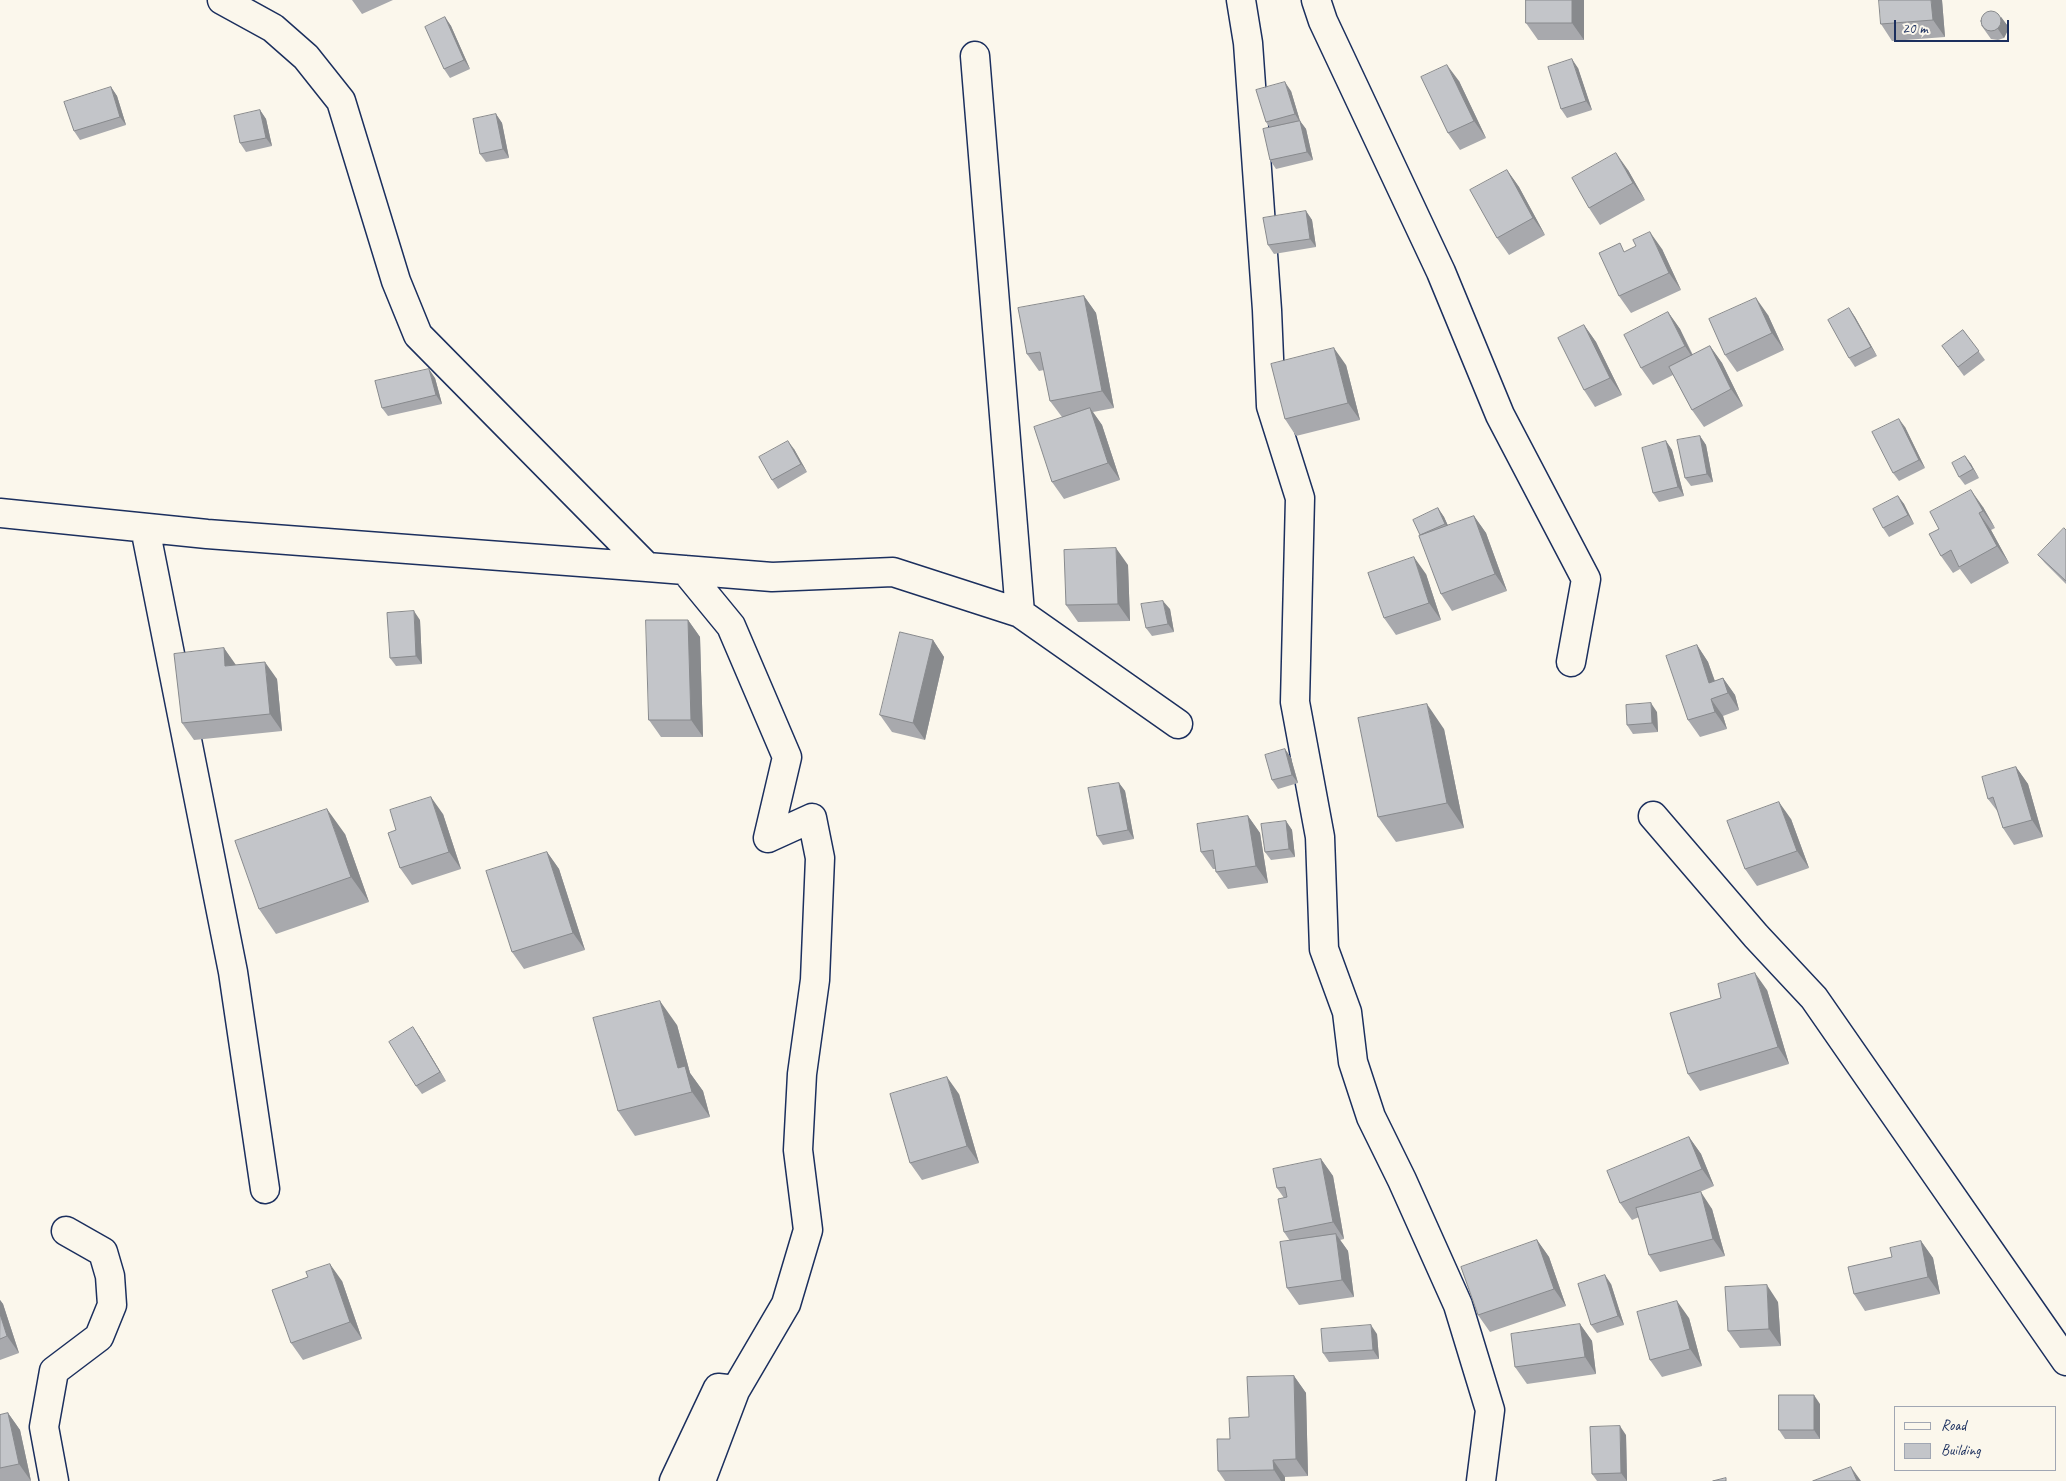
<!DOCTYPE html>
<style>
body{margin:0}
#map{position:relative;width:2066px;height:1481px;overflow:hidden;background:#fbf7ec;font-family:Caveat,sans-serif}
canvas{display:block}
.legend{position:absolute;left:1894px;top:1406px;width:162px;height:65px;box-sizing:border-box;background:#fbf7ec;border:1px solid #a1a7b3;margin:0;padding:6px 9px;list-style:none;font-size:15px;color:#1b2f5e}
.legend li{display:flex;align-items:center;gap:10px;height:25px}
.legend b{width:25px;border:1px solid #a1a7b3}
.scale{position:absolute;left:1894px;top:20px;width:115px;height:22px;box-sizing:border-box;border:2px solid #1b2f5e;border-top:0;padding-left:6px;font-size:15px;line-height:18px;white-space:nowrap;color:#1b2f5e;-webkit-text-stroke:4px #fbf7ec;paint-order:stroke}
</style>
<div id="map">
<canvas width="2066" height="1481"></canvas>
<ul class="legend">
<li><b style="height:6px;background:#fbf7ec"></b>Road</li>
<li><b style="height:14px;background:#c3c5c9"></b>Building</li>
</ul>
<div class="scale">20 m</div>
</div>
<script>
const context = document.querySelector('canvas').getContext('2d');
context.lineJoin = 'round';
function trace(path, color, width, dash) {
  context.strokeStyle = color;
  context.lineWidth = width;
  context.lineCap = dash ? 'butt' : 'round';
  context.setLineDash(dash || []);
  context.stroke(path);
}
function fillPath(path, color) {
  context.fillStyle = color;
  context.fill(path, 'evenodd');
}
const minor = new Path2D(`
 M 222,0 L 273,28 L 306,57 L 341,101 L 396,281 L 418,335 L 647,567 L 772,577 L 893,572 L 1020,613 L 1178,724
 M 1241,0 L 1248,43 L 1267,310 L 1271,406 L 1300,498 L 1295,702 L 1320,837 L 1324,949 L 1347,1012 L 1353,1062 L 1371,1117 L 1402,1180 L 1458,1305 L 1490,1410 L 1481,1481
 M 1316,0 L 1323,21 L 1441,272 L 1500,415 L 1586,579 L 1571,662
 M 975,56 L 1020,613
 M 0,513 L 207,534 L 647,567
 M 145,528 L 233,972 L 265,1189
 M 685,570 L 731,626 L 787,757 L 768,838
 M 1653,816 L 1756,936 L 1814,998 L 2066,1361
 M 54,1481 L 44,1427 L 54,1371 L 99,1337 L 112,1305 L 110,1276 L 103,1252 L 66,1231
 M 674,1481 L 718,1388 L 727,1389
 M 701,1481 L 735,1391 L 786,1304 L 808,1230 L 798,1150 L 802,1074 L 815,980 L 820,858 L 812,818 L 768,838`);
trace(minor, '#1b2f5e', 31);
trace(minor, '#fbf7ec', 28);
fillPath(new Path2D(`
 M 352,0 L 393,0 L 362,14 Z
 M 1584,0 L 1584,40 L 1538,40 L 1526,23 Z
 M 1942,0 L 1945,37 L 1892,41 L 1881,24 Z
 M 445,17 L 451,26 L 470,69 L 450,78 L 444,69 Z
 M 2001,17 L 2007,25 L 2007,32 L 2004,38 L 1998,40 L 1991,39 L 1981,25 Z
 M 1578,68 L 1592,110 L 1567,118 L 1561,109 Z
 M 1459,81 L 1486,138 L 1460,150 L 1448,133 Z
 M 111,87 L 117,96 L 126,125 L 80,140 L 74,131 Z
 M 1291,91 L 1300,121 L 1306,129 L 1313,160 L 1276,169 L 1270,160 L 1270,128 L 1266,122 Z
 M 260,110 L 266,119 L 272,146 L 246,152 L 240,143 Z
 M 496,114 L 502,123 L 509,158 L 486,162 L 480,154 Z
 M 1507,170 L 1519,187 L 1545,235 L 1509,255 L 1497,238 Z
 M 1628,170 L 1645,200 L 1600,225 L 1589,208 Z
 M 1306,211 L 1312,220 L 1316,247 L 1274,254 L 1268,245 Z
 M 1662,249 L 1681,290 L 1631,313 L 1619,296 L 1626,251 Z
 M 1084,296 L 1096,313 L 1114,408 L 1093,412 L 1102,425 L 1120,480 L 1064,499 L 1052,482 L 1062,417 L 1050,401 L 1044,370 L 1039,371 L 1027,354 Z
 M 1849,308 L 1855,317 L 1877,356 L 1855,367 L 1849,358 Z
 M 1668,312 L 1680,329 L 1693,355 L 1710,346 L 1722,363 L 1743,406 L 1704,427 L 1692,410 L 1673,375 L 1653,385 L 1641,368 Z
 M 1768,315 L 1784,350 L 1737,372 L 1725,355 Z
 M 1584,325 L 1596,342 L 1622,395 L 1595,407 L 1584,390 Z
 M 1963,330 L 1985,360 L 1964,376 L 1942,346 Z
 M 1346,365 L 1360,420 L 1296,436 L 1285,419 Z
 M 435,378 L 442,404 L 388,416 L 382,408 Z
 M 1905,427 L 1925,468 L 1899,481 L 1893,473 Z
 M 1700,436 L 1706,445 L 1713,482 L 1691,486 L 1685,478 Z
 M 1666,441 L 1672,450 L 1684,496 L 1659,502 L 1653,493 Z
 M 794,449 L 807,472 L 778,489 L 772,480 Z
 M 1965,456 L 1971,464 L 1979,478 L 1965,485 L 1959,477 Z
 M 1898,496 L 1904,504 L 1914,524 L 1889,537 L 1883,528 Z
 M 1983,507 L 1995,528 L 1991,530 L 2009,563 L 1971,584 L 1960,569 L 1953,573 L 1941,556 Z
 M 1438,508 L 1444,517 L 1448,526 L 1474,516 L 1486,533 L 1507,591 L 1452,611 L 1441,594 L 1421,535 Z
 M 2066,530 L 2066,584 L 2045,563 L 2038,555 Z
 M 1128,565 L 1130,621 L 1078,622 L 1066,605 Z
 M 1426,574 L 1441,620 L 1396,635 L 1384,618 Z
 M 1170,609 L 1174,632 L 1152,636 L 1146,628 Z
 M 420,620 L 422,664 L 396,666 L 390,658 Z
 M 688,620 L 700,637 L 703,737 L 661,737 L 649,720 Z
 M 933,640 L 944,657 L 925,740 L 892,732 L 880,715 Z
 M 1697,645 L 1708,662 L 1715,681 L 1723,678 L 1735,695 L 1739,710 L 1723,716 L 1727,729 L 1700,737 L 1688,720 Z
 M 224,648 L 235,665 L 277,679 L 282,731 L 194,740 L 182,723 Z
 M 1657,712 L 1658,732 L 1633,734 L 1627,725 Z
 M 1444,729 L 1464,828 L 1396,842 L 1378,817 Z
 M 1285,749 L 1291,758 L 1298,783 L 1278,789 L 1272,780 Z
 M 2016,767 L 2028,784 L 2043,837 L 2014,845 L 2003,828 L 1998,812 L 1988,799 Z
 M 1119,783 L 1125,791 L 1134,839 L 1103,845 L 1097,836 Z
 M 443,814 L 461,869 L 412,885 L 400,868 L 396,830 Z
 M 1248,816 L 1260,833 L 1268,883 L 1228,889 L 1216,872 L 1216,869 L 1213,869 L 1201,852 Z
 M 1791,819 L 1809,868 L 1757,886 L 1745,869 Z
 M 1286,821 L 1292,830 L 1295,857 L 1271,860 L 1265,852 Z
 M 345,834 L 369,902 L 276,934 L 259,909 Z
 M 547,852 L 559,869 L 585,950 L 524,969 L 512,952 Z
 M 1767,990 L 1789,1064 L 1700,1091 L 1688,1074 Z
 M 677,1025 L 690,1073 L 703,1091 L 710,1117 L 635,1136 L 618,1111 Z
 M 419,1036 L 446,1081 L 422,1094 L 416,1086 Z
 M 959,1094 L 979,1163 L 922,1180 L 910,1163 Z
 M 1689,1137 L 1701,1154 L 1714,1186 L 1695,1194 L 1712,1209 L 1725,1256 L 1660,1272 L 1649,1255 L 1639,1217 L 1632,1220 L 1620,1203 Z
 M 1321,1159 L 1333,1176 L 1344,1239 L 1340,1240 L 1348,1251 L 1354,1297 L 1299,1305 L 1287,1288 L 1290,1241 L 1284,1232 L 1284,1198 L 1277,1188 Z
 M 1537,1240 L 1549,1257 L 1566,1306 L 1490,1332 L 1478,1315 Z
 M 1921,1241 L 1933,1258 L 1940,1294 L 1865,1311 L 1854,1294 L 1892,1257 Z
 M 342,1281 L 362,1339 L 303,1360 L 291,1343 Z
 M 1611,1284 L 1624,1325 L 1597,1333 L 1591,1325 Z
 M 0,1300 L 3,1304 L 19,1353 L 0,1360 Z
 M 1778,1302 L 1781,1346 L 1740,1348 L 1728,1331 Z
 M 1689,1318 L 1702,1366 L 1662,1377 L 1650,1360 Z
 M 1580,1324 L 1592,1341 L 1596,1374 L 1527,1384 L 1515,1367 Z
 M 1377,1334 L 1379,1359 L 1329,1362 L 1323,1353 Z
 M 1294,1376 L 1306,1393 L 1308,1476 L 1285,1477 L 1285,1481 L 1225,1481 L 1218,1471 L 1249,1417 Z
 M 1820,1404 L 1820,1439 L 1785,1439 L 1779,1430 Z
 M 8,1413 L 20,1430 L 31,1481 L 0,1481 L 0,1415 Z
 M 1626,1435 L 1627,1481 L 1597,1481 L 1592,1474 Z`), '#a8a9ad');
fillPath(new Path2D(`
 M 1572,0 L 1584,0 L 1584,40 L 1572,23 Z
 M 1931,0 L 1942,0 L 1945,37 L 1933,20 Z
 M 445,17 L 451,26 L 470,69 L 464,60 Z
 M 2001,17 L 2007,25 L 2007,32 L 2004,38 L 1998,29 Z
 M 1572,59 L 1578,68 L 1592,110 L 1586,101 Z
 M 1447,65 L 1459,81 L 1486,138 L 1474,121 Z
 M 1285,82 L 1291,91 L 1300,121 L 1306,129 L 1313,160 L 1307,152 L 1300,122 L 1295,114 Z
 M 111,87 L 117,96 L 126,125 L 120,117 Z
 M 260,110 L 266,119 L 272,146 L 266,138 Z
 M 496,114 L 502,123 L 509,158 L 503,149 Z
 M 1616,153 L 1628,170 L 1645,200 L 1633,183 Z
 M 1507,170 L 1519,187 L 1545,235 L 1533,218 Z
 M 1306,211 L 1312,220 L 1316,247 L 1310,239 Z
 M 1650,232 L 1662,249 L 1681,290 L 1669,273 Z
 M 1084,296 L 1096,313 L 1114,408 L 1102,391 Z
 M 1756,298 L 1768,315 L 1784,350 L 1772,333 Z
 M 1849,308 L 1855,317 L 1877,356 L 1871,347 Z
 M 1668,312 L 1680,329 L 1696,363 L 1685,346 Z
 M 1584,325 L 1596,342 L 1622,395 L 1610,378 Z
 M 1710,346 L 1722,363 L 1743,406 L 1731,389 Z
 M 1334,348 L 1346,365 L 1360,420 L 1348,403 Z
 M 429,369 L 435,378 L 442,404 L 436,395 Z
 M 1090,408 L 1102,425 L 1120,480 L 1108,463 Z
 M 1899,419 L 1905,427 L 1925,468 L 1919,460 Z
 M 1700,436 L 1706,445 L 1713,482 L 1707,474 Z
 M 788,441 L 794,449 L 807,472 L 801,464 Z
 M 1666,441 L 1672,450 L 1684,496 L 1678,487 Z
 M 1965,456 L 1971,464 L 1979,478 L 1973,469 Z
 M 1971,490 L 1983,507 L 1995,528 L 1983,511 Z
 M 1898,496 L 1904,504 L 1914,524 L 1908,515 Z
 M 1438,508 L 1444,517 L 1451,532 L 1445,524 Z
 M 1979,513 L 1991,530 L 2009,563 L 1997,546 Z
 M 1474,516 L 1486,533 L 1507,591 L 1495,574 Z
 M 1116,548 L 1128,565 L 1130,621 L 1118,604 Z
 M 1414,557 L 1426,574 L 1441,620 L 1429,603 Z
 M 1163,601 L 1170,609 L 1174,632 L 1168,624 Z
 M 414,611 L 420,620 L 422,664 L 416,656 Z
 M 688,620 L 700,637 L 703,737 L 691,720 Z
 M 933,640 L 944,657 L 925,740 L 913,723 Z
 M 1697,645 L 1708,662 L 1720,696 L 1709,683 Z
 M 224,648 L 236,665 L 225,666 Z
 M 265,662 L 277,679 L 282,731 L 270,714 Z
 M 1723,678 L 1735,695 L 1739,710 L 1728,693 Z
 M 1711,699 L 1723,716 L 1727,729 L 1715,712 Z
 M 1651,703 L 1657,712 L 1658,732 L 1652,723 Z
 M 1427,704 L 1444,729 L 1464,828 L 1447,803 Z
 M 1285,749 L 1291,758 L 1298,783 L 1292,775 Z
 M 2016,767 L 2028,784 L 2043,837 L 2032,820 Z
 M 1119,783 L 1125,791 L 1134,839 L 1128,830 Z
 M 431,797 L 443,814 L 461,869 L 449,852 Z
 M 1779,802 L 1791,819 L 1809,868 L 1797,851 Z
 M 327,809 L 345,834 L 369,902 L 351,877 Z
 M 1248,816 L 1260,833 L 1268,883 L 1256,866 Z
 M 1286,821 L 1292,830 L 1295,857 L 1289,849 Z
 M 547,852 L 559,869 L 585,950 L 573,933 Z
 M 1755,973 L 1767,990 L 1789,1064 L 1778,1047 Z
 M 660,1001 L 677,1025 L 690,1073 L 703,1091 L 710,1117 L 692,1092 L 678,1068 Z
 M 413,1027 L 419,1036 L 446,1081 L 440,1072 Z
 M 947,1077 L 959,1094 L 979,1163 L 967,1146 Z
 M 1689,1137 L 1701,1154 L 1714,1186 L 1702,1169 Z
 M 1321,1159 L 1333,1176 L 1344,1239 L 1333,1222 Z
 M 1701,1192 L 1712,1209 L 1725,1256 L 1713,1239 Z
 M 1336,1234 L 1348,1251 L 1354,1297 L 1342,1280 Z
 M 1537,1240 L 1549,1257 L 1566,1306 L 1554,1289 Z
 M 1921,1241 L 1933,1258 L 1940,1294 L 1928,1277 Z
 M 330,1264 L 342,1281 L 362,1339 L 350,1322 Z
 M 1605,1275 L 1611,1284 L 1624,1325 L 1618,1316 Z
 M 1767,1285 L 1778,1302 L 1781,1346 L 1769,1329 Z
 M 0,1300 L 3,1304 L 19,1353 L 7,1336 L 0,1314 Z
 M 1677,1301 L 1689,1318 L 1702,1366 L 1690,1349 Z
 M 1580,1324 L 1592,1341 L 1596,1374 L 1585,1357 Z
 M 1371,1325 L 1377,1334 L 1379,1359 L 1373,1350 Z
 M 1294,1376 L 1306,1393 L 1308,1476 L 1296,1459 Z
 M 1814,1395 L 1820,1404 L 1820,1439 L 1814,1430 Z
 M 8,1413 L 20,1430 L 31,1481 L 19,1464 Z
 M 1620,1426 L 1626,1435 L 1627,1481 L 1621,1473 Z
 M 1273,1460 L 1285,1477 L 1285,1481 L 1281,1481 L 1274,1470 Z
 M 1851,1467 L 1861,1481 L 1857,1481 Z`), '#888a8d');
const building = new Path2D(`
 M 1526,0 L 1572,0 L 1572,23 L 1526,23 Z
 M 1879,0 L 1931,0 L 1933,20 L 1881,24 Z
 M1981 21a10 10 0 1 1 20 0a10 10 0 1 1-20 0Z
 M 445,17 L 464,60 L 444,69 L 425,27 Z
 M 1572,59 L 1586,101 L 1561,109 L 1548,67 Z
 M 1447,65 L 1474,121 L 1448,133 L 1421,77 Z
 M 1285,82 L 1295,114 L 1266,122 L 1256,90 Z
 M 111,87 L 120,117 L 74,131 L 64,102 Z
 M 260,110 L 266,138 L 240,143 L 234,116 Z
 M 496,114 L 503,149 L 480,154 L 473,119 Z
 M 1300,121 L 1307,152 L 1270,160 L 1263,129 Z
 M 1616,153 L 1633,183 L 1589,208 L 1572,178 Z
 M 1507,170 L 1533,218 L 1497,238 L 1470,190 Z
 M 1306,211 L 1310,239 L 1268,245 L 1263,218 Z
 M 1650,232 L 1669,273 L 1619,296 L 1599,253 L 1620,243 L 1624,252 L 1636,246 L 1633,240 Z
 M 1084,296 L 1102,391 L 1050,401 L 1040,352 L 1027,354 L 1018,308 Z
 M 1756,298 L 1772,333 L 1725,355 L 1709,319 Z
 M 1849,308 L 1871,347 L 1849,358 L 1828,320 Z
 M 1668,312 L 1685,346 L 1641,368 L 1624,335 Z
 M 1584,325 L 1610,378 L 1584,390 L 1558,338 Z
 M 1963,330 L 1979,351 L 1958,367 L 1942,346 Z
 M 1710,346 L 1731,389 L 1692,410 L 1669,367 Z
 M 1334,348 L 1348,403 L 1285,419 L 1271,364 Z
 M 429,369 L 436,395 L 382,408 L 375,381 Z
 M 1090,408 L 1108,463 L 1052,482 L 1034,427 Z
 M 1899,419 L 1919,460 L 1893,473 L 1872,432 Z
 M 1700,436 L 1707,474 L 1685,478 L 1677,440 Z
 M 788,441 L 801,464 L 772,480 L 759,457 Z
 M 1666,441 L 1678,487 L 1653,493 L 1642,448 Z
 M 1965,456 L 1973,469 L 1959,477 L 1952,463 Z
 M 1971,490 L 1983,511 L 1979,513 L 1997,546 L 1959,567 L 1951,550 L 1941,556 L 1929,534 L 1939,529 L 1930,512 Z
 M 1898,496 L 1908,515 L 1883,528 L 1873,509 Z
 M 1438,508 L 1445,524 L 1420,535 L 1413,520 Z
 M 1474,516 L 1495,574 L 1441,594 L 1419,536 Z
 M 2064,528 L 2066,530 L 2066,581 L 2038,555 Z
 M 1116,548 L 1118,604 L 1066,605 L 1064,550 Z
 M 1414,557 L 1429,603 L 1384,618 L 1368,573 Z
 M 1163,601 L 1168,624 L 1146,628 L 1141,604 Z
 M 414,611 L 416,656 L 390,658 L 387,613 Z
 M 646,620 L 688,620 L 691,720 L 649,720 Z
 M 900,632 L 933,640 L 913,723 L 880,715 Z
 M 1697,645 L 1709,683 L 1723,678 L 1728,693 L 1711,699 L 1715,712 L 1688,720 L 1666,656 Z
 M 224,648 L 225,666 L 265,662 L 270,714 L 182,723 L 174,654 Z
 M 1651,703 L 1652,723 L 1627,725 L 1626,705 Z
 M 1427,704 L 1447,803 L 1378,817 L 1358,718 Z
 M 1285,749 L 1292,775 L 1272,780 L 1265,755 Z
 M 2016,767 L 2032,820 L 2003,828 L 1993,797 L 1988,799 L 1982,777 Z
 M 1119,783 L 1128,830 L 1097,836 L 1088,788 Z
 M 431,797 L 449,852 L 400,868 L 388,833 L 396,830 L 390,810 Z
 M 1779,802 L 1797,851 L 1745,869 L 1727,821 Z
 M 327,809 L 351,877 L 259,909 L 235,841 Z
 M 1248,816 L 1256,866 L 1216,872 L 1213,850 L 1201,852 L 1197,824 Z
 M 1286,821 L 1289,849 L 1265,852 L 1261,824 Z
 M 547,852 L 573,933 L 512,952 L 486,871 Z
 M 1755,973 L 1778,1047 L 1688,1074 L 1670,1013 L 1721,998 L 1718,984 Z
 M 660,1001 L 678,1068 L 685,1066 L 692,1092 L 618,1111 L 593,1018 Z
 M 413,1027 L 440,1072 L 416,1086 L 389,1042 Z
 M 947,1077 L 967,1146 L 910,1163 L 890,1094 Z
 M 1689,1137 L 1702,1169 L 1620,1203 L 1607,1171 Z
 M 1321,1159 L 1333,1222 L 1284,1232 L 1278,1199 L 1287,1197 L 1285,1187 L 1277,1188 L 1273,1169 Z
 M 1701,1192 L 1713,1239 L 1649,1255 L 1636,1208 Z
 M 1336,1234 L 1342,1280 L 1287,1288 L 1280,1242 Z
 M 1537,1240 L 1554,1289 L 1478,1315 L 1461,1267 Z
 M 1921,1241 L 1928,1277 L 1854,1294 L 1848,1267 L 1892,1257 L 1890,1248 Z
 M 330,1264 L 350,1322 L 291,1343 L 272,1290 L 308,1277 L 306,1272 Z
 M 1605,1275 L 1618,1316 L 1591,1325 L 1578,1284 Z
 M 1767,1285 L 1769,1329 L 1728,1331 L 1725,1287 Z
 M 1677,1301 L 1690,1349 L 1650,1360 L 1637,1312 Z
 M 0,1314 L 7,1336 L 0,1339 Z
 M 1580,1324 L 1585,1357 L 1515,1367 L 1511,1334 Z
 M 1371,1325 L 1373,1350 L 1323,1353 L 1321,1329 Z
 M 1294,1376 L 1296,1459 L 1273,1460 L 1274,1470 L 1218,1471 L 1217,1439 L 1230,1439 L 1229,1418 L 1249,1417 L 1247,1377 Z
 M 1779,1395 L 1814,1395 L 1814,1430 L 1779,1430 Z
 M 8,1413 L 19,1464 L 0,1468 L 0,1415 Z
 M 1620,1426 L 1621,1473 L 1592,1474 L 1590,1427 Z
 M 1851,1467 L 1857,1481 L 1813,1481 Z
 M 1726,1478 L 1726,1481 L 1713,1481 Z`);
fillPath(building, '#c3c5c9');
trace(building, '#888a8d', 1);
</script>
